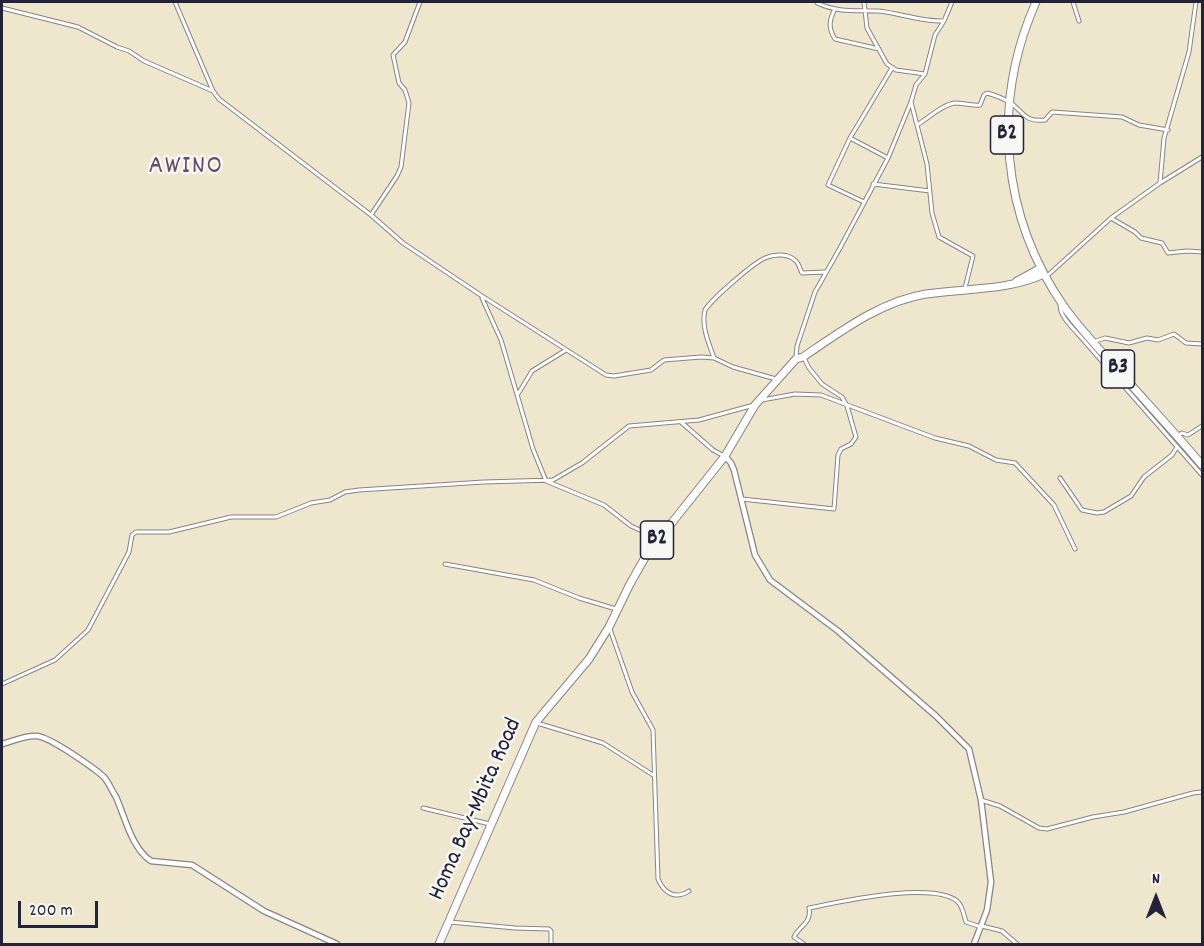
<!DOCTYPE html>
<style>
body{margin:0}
#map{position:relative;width:1204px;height:946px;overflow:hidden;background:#efe6ce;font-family:Dekko,sans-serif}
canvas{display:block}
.frame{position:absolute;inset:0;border:3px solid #22223b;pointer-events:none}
.north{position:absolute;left:1126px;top:868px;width:60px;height:60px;-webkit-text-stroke:4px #f6f6f2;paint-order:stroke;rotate:0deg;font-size:16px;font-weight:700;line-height:24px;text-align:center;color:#22223b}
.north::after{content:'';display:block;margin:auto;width:21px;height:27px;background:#22223b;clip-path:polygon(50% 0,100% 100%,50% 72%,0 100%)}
.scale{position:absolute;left:18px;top:901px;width:80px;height:27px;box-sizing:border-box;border:3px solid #22223b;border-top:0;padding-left:8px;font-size:18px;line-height:21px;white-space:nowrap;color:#22223b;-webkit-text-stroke:4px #f6f6f2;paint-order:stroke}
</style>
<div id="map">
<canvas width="1204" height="946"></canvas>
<div class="frame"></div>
<div class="north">N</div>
<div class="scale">200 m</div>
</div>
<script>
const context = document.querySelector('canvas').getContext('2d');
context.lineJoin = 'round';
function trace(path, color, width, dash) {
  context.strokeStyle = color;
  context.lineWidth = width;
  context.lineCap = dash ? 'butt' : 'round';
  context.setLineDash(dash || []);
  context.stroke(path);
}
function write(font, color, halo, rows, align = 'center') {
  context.font = font + ' Dekko,sans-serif';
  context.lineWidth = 5;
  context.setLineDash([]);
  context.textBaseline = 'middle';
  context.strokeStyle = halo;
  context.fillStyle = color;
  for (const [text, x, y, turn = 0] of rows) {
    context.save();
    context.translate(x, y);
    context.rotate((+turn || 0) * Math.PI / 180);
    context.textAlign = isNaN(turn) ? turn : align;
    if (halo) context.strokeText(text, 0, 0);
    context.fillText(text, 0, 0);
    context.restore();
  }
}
const minor = new Path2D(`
 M 175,2 L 213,91
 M 817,2 L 817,3 C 839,13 855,10 878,11 C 900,13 921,22 944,21
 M 864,2 L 867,28 L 887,64 L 896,70 L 925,74
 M 1073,2 L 1079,21
 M 2,8 L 78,27 L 117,47 L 129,51 L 144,61 L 213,91 L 219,99 L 371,215 L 403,243 L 482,296 L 606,375 L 614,376 L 651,370 L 664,360 L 701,357 L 714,358 L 733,367 L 776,379
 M 835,9 C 829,20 828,28 835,39 L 879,49
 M 911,102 L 917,125 C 927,119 943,104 955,103 C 963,103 971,106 980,105 L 984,95 L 987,93 C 995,95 1004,99 1011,103 C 1025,114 1025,122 1045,120 L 1052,112 L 1122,117 L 1139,125 L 1168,130
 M 917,125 L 927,164 L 932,213 L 939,237 L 973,256 L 965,288
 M 850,138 L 888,158
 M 1160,183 L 1164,138 L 1189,52 L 1196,2
 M 873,184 L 930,191
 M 864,202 L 828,185 L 850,138 L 892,68
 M 371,215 L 397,176 L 401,167 L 409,103 L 405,90 L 399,83 L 393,55 L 405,42 L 420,2
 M 1111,218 L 1135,232 L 1141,238 L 1162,243 L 1168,253 L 1187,251 L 1202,252
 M 1047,276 L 1111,218 L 1160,183 L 1202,157
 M 482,298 L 501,340 L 533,449 L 546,481 L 604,505 L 631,526 L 657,538
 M 1060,305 C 1060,316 1071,326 1078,334 L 1202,475
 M 1093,342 L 1105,338 L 1129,343 L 1147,338 L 1158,340 L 1174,334 L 1186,343 L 1202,344
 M 796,357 L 797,346 L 815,292 L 840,248 L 888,158 L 911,102 L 916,85 L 925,74 L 935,35 L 944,21 L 952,2
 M 714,358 C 709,343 701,327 705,310 C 713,298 752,264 765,258 C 774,254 788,253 796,261 C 799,264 800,269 802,273 L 825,272
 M 518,394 L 532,371 L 566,350
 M 762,400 L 795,394 L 821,395 L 935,438 L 969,446 L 996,460 L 1015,463 L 1054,505 L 1075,549
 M 681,422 L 713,450 L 724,456
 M 1178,435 L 1182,433 L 1188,435 L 1202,426
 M 1060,478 L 1082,510 L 1097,513 L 1104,512 L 1131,496 L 1144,477 L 1172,455 L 1177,447
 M 742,499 L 834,509 L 838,455 L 841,449 L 851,444 L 856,437 L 847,406 L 842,397 L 822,384 L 809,368 L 804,358
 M 445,564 L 534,580 L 579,598 L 616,609
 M 610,629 L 632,692 L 653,730 L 658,879 C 664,893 675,900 689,891
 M 2,684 L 55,660 L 88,630 L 129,552 L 132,535 L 136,532 L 169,532 L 231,517 L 276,517 L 311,503 L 330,500 L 345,492 L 359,490 L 484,482 L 553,480 L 582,463 L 629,426 L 699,420 L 754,405
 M 537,723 L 603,743 L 653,775
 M 981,800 L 1000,806 L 1039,828 L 1047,829 L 1093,817 L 1124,812 L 1193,793 L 1202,792
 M 423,808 L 490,824
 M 450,922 L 515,928 L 549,929 L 551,931 L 551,944
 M 982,926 L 1002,931 L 1017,944
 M 804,944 L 794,937 C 799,926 812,923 809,908 C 840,902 931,881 957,901 C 963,906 964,916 966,922 L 981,927`);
const tertiary = new Path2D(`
 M 725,456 L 731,463 L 734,470 L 755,555 L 770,580 L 838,631 L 936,716 L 969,749 L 981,800 L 991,882 L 987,910 L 974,944
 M 2,744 C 13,741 26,735 37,736 C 50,737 94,768 104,777 C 109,783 112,791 116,797 C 125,817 132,849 151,861 L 192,865 L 264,911 L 337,944`);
const trunk = new Path2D(`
 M 1036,2 C 991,103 1001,217 1065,308 C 1081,330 1100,350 1118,370 C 1146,402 1175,433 1202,465
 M 1017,281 L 1041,268
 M 439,944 L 536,722 L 589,659 L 609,627 L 630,584 L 647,554 L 725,456 L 755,405 L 796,359 L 803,357 C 840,332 881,301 926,294 C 966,288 1007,291 1044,274`);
trace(minor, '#888484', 5);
trace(tertiary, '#888484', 7);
trace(trunk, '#888484', 9);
trace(minor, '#fff', 3);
trace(tertiary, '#fff', 4.5);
trace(trunk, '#fff', 7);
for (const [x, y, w] of [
 [1007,135,33],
 [1118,369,33],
 [657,540,33]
]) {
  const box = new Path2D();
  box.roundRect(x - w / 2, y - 19, w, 38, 4.5);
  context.fillStyle = '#f6f6f2';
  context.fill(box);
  trace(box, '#22223b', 1.5);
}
write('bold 22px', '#22223b', null, [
 ["B2",1007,135],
 ["B3",1118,369],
 ["B2",657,540]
]);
write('24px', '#22223b', '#f6f6f2', [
 ["Homa Bay-Mbita Road",477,810,-66]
]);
context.letterSpacing = '1.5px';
write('27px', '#674c67', '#f6f6f2', [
 ["AWINO",186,168]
]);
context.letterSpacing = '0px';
</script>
